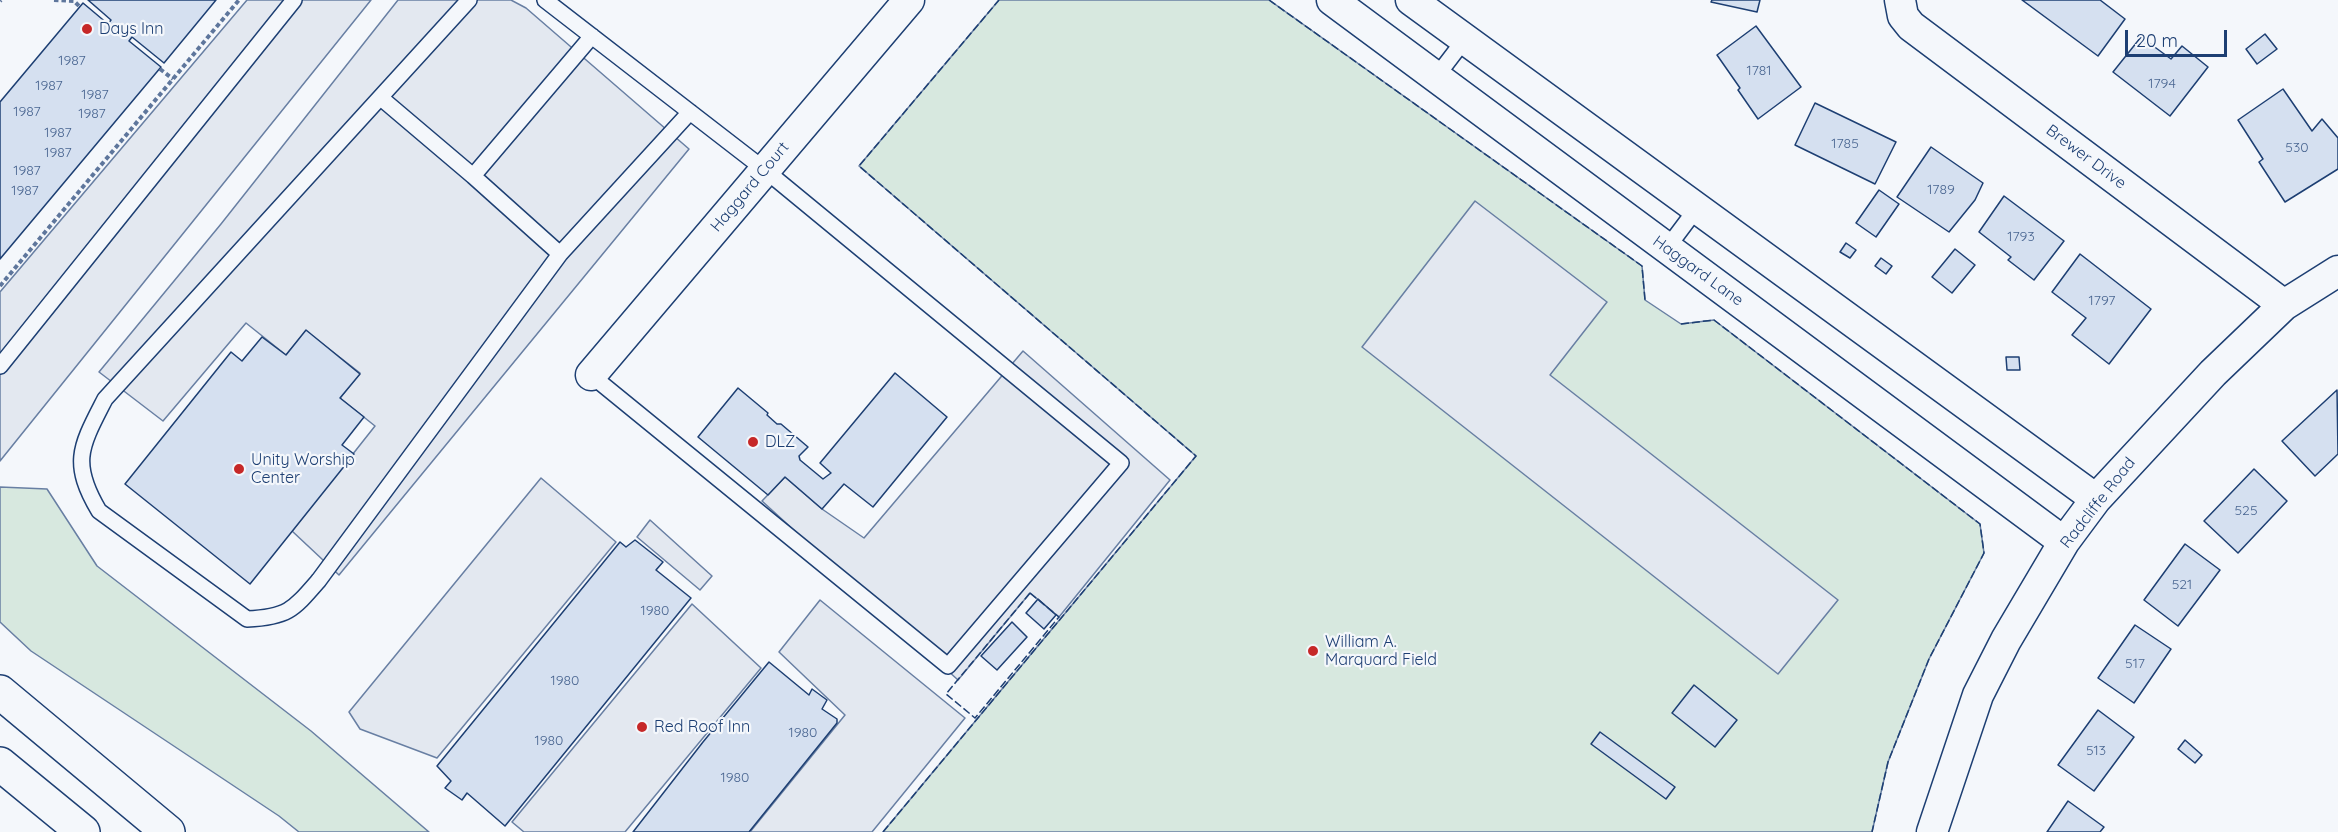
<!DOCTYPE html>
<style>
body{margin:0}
#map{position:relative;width:2338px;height:832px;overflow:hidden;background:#f4f7fb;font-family:Quicksand,sans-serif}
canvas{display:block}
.scale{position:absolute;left:2125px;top:30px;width:102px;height:27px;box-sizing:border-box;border:3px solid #1d3f73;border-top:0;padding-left:8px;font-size:18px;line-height:21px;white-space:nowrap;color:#1d3f73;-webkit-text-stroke:4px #f4f7fb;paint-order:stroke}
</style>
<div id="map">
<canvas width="2338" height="832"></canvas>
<div class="scale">20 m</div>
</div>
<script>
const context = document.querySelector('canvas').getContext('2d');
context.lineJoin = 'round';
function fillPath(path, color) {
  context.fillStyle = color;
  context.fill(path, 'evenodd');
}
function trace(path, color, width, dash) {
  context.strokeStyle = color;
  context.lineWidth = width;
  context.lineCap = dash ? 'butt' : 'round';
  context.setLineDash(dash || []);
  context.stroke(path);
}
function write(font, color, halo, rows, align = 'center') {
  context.font = font + ' Quicksand,sans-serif';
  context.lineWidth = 4.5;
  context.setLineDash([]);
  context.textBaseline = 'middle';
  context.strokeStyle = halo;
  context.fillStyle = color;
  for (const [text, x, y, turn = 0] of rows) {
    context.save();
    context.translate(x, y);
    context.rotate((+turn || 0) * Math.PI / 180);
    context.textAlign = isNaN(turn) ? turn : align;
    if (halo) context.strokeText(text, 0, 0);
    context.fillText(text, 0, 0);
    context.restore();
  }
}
const green = new Path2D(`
 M 999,0 L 1269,0 L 1642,266 L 1645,300 L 1681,324 L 1714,320 L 1980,524 L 1984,553 L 1929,659 L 1888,762 L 1872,832 L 883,832 L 1196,456 L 859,166 Z
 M 0,487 L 47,489 L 97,566 L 311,731 L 429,832 L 299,832 L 279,816 L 31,651 L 0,622 Z`);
fillPath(green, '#d7e8df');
trace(green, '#687fa3', 1.5);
const parking = new Path2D(`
 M 247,0 L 371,0 L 0,461 L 0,292 Z
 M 398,0 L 511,0 L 526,8 L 689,149 L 339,575 L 292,531 L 375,426 L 340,398 L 360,373 L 306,331 L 286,355 L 246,323 L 163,421 L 99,372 L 221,224 Z
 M 1475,201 L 1607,302 L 1550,375 L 1838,600 L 1778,674 L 1362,347 Z
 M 1023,351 L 1170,480 L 1059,617 L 1030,593 L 958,680 L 762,501 L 785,477 L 822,509 L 864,538 Z
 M 541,478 L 616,542 L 437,758 L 360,729 L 349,712 Z
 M 650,520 L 712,576 L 700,590 L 637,537 Z
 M 820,600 L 965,718 L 872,832 L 750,832 L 845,715 L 779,652 Z
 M 692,604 L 761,668 L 625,832 L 524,832 L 512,822 Z`);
fillPath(parking, '#e3e8f0');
trace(parking, '#687fa3', 1.5);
const building = new Path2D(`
 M 88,0 L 216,0 L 164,63 L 132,37 L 129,41 L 161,67 L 0,259 L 0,102 L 83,3 L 108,24 L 111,20 Z
 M 1712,0 L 1760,0 L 1757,12 L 1711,2 Z
 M 2022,0 L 2100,0 L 2125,19 L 2098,56 Z
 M 1756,26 L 1801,87 L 1758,119 L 1738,90 L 1740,88 L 1717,55 Z
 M 2265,34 L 2277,49 L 2257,64 L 2246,49 Z
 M 2141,37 L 2171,59 L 2182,46 L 2208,67 L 2170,116 L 2113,72 Z
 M 2283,89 L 2312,131 L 2322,119 L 2338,138 L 2338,169 L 2285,202 L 2259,162 L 2263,159 L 2238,120 Z
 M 1815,103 L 1896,142 L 1875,184 L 1795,145 Z
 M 1931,147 L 1983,183 L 1975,200 L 1949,232 L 1897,197 Z
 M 1879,190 L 1899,204 L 1876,237 L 1856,223 Z
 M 2004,196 L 2064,241 L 2034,280 L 2008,260 L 2011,257 L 1979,232 Z
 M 1846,243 L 1856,250 L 1850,258 L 1840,252 Z
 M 1955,249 L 1975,265 L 1952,293 L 1932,277 Z
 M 2080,254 L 2151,309 L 2109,364 L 2072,335 L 2086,318 L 2052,292 Z
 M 1881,258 L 1892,266 L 1886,274 L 1875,266 Z
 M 306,330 L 360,374 L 340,398 L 364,417 L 342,445 L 354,454 L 250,584 L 125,484 L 231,352 L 242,361 L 262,337 L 286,355 Z
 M 2006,357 L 2019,357 L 2020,370 L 2007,370 Z
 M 895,373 L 947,417 L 873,507 L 844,484 L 822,509 L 785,477 L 768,495 L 698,437 L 738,388 L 768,413 L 767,415 L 777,424 L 781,424 L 808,447 L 799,456 L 800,460 L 823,479 L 831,473 L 820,463 Z
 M 2337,390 L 2338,454 L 2315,476 L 2282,441 Z
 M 2254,469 L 2287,501 L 2238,553 L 2204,521 Z
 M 635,540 L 663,562 L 656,570 L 691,598 L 505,826 L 467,793 L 462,800 L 445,788 L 451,781 L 437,766 L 620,542 L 626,547 Z
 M 2185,544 L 2220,570 L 2178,626 L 2144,600 Z
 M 1038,599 L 1056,615 L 1044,629 L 1026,613 Z
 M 1012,622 L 1027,637 L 997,670 L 981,656 Z
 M 2135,625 L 2171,649 L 2134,703 L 2098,678 Z
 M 769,662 L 809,695 L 812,689 L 827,700 L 822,709 L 837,719 L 837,723 L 749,832 L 633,832 L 703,742 Z
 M 1694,685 L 1737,720 L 1715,747 L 1672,713 Z
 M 2098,710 L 2134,737 L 2094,791 L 2058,765 Z
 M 1600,732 L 1675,787 L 1666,799 L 1591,744 Z
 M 2185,740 L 2202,755 L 2195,763 L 2178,749 Z
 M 2068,801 L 2104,827 L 2100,832 L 2047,832 Z`);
fillPath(building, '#d5e0f0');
trace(building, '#1d3f73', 1.5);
const lane = new Path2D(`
 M 469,0 L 105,399 C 81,446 70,462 99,511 L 247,619 C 288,617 293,610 319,580 L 560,254 L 690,112
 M 545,0 L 765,170 L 1121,463 L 948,666 L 591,375
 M 1436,77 L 1465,39
 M 381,98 L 473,176 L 560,254
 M 473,176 L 592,36
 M 1667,248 L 1697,208
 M 0,366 L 294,0`);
const street = new Path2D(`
 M 1332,0 L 2064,542
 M 1411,0 L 2096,499
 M 1900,0 L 1903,16 L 1911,26 L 2284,305
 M 591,375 L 909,0
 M 1932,832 L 1978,695 L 2006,640 L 2064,542 L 2096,499 L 2213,373 L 2284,305 L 2338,271`);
const highway = new Path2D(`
 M 0,692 L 168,832
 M 0,764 L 83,832`);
trace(lane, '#1d3f73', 18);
trace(street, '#1d3f73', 33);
trace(highway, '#1d3f73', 36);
trace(new Path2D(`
 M 54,0 L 74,1 L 80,7
 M 0,1 L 1,0
 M 160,69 L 173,79
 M 0,286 L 239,0`), '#5e769c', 4, [4.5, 3]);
trace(lane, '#f4f7fb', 15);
trace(street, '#f4f7fb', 30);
trace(highway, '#f4f7fb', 33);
trace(new Path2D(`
 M 1269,0 L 1642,266 L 1645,300
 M 1681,324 L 1714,320 L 1980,524 L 1984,553 L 1929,659 L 1888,762 L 1872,832
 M 1030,593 L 1059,617 L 975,718 L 946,694 Z
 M 883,832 L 1196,456 L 859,166 L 999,0`), '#1d3f73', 1.5, [8, 3]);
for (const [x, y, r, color] of [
 [87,29,6,"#c62828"],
 [753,442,6,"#c62828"],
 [239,469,6,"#c62828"],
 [1313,651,6,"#c62828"],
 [642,727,6,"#c62828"]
]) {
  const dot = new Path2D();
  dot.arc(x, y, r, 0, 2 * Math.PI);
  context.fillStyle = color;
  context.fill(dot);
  trace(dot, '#f4f7fb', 2);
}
write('14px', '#4b6792', null, [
 ["1987",72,61],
 ["1781",1759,71],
 ["1794",2162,84],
 ["1987",49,86],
 ["1987",95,95],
 ["1987",27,112],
 ["1987",92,114],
 ["1987",58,133],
 ["1785",1845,144],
 ["530",2297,148],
 ["1987",58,153],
 ["1987",27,171],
 ["1789",1941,190],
 ["1987",25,191],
 ["1793",2021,237],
 ["1797",2102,301],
 ["525",2246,511],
 ["521",2182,585],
 ["1980",655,611],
 ["517",2135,664],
 ["1980",565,681],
 ["1980",803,733],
 ["1980",549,741],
 ["513",2096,751],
 ["1980",735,778]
]);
write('16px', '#1d3f73', '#f4f7fb', [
 ["Days Inn",99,29],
 ["DLZ",765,442],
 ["Unity Worship",251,460],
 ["Center",251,478],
 ["William A.",1325,642],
 ["Marquard Field",1325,660],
 ["Red Roof Inn",654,727]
], 'left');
write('16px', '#1d3f73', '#f4f7fb', [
 ["Brewer Drive",2086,157,37],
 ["Haggard Court",750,187,-50],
 ["Haggard Lane",1698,271,36],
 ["Radcliffe Road",2098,503,-52]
]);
</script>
